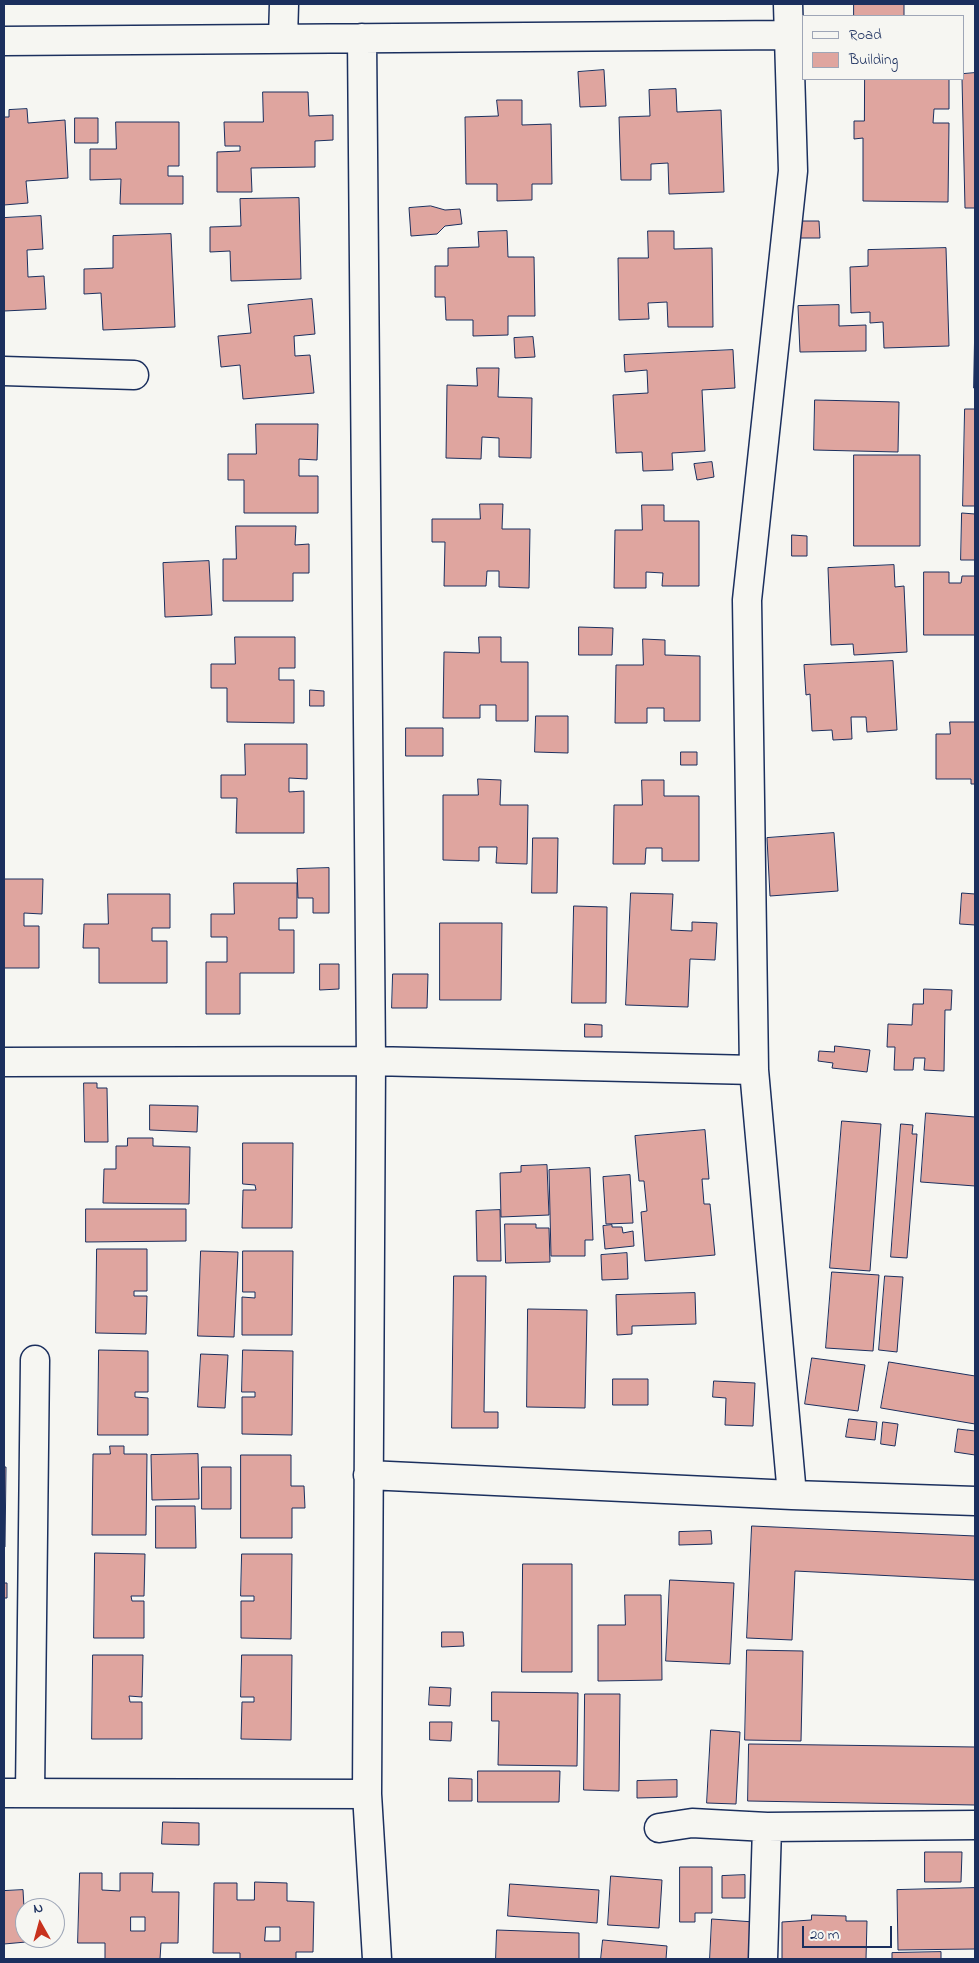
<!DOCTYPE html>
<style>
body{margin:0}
#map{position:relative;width:979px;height:1963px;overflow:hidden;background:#f6f6f2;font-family:"Indie Flower",sans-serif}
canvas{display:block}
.frame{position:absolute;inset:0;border:5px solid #1b2f5e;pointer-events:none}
.legend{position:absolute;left:802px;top:15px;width:162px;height:65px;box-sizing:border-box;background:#f6f6f2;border:1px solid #9ea6b7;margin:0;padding:6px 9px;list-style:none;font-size:15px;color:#1b2f5e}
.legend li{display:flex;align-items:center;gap:10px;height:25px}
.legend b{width:25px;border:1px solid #9ea6b7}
.north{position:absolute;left:15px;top:1898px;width:50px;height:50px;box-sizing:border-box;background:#f6f6f2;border:1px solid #9ea6b7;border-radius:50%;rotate:353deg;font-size:14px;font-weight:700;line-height:20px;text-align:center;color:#1b2f5e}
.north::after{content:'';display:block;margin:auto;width:18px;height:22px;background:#c8321e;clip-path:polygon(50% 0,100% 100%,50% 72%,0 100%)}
.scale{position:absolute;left:802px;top:1926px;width:90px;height:22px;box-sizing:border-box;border:2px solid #1b2f5e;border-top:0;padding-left:6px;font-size:15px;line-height:18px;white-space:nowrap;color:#1b2f5e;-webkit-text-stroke:4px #f6f6f2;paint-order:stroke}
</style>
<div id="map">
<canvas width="979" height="1963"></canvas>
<div class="frame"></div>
<ul class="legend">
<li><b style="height:6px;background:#f6f6f2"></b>Road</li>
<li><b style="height:14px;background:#dfa59f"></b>Building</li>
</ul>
<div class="north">N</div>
<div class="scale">20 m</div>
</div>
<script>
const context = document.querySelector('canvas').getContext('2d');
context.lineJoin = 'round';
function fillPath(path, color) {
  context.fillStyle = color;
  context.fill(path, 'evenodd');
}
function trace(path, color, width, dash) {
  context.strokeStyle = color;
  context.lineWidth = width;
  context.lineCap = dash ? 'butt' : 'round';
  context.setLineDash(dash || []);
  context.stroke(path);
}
const building = new Path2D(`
 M 854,4 L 904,4 L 904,16 L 854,16 Z
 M 604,70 L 606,106 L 580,107 L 578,72 Z
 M 975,73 L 975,208 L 965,208 L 962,79 L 963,74 Z
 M 865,79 L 949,79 L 949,109 L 934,109 L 933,123 L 949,123 L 948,202 L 863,201 L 863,138 L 854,139 L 854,121 L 864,121 Z
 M 676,89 L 677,112 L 721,110 L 724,192 L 669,194 L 668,163 L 651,164 L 651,180 L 621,180 L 619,117 L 650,116 L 649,90 Z
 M 263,92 L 308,92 L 309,116 L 333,115 L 333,140 L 315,141 L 315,167 L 251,168 L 252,192 L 217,192 L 217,152 L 240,151 L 240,146 L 225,146 L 224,122 L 263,122 Z
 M 497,100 L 522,100 L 522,125 L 551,124 L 552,184 L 532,184 L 532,200 L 497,201 L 497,184 L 466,184 L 465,117 L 498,116 Z
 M 27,109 L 28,123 L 65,120 L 68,178 L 26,181 L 28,203 L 4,205 L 4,117 L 9,117 L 9,110 Z
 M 75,118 L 98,118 L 98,143 L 75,143 Z
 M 116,122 L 179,122 L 179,166 L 168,166 L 168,176 L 183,176 L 183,204 L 120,204 L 121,179 L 90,180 L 90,149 L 116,149 Z
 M 299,198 L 301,279 L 231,281 L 230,251 L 210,252 L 210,227 L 241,226 L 240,199 Z
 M 431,206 L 445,210 L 460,209 L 462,224 L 445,226 L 437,234 L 411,236 L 409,208 Z
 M 41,216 L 43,249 L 27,250 L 28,277 L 44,276 L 46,309 L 4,311 L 4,218 Z
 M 798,221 L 819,221 L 820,238 L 798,238 Z
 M 507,231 L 508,257 L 534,257 L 535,316 L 508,316 L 508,335 L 473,336 L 473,320 L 446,320 L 445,297 L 435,297 L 435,266 L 448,266 L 448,248 L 479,247 L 478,232 Z
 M 648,231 L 674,231 L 674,249 L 712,248 L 713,327 L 668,327 L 667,302 L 648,303 L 649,319 L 619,320 L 618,258 L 648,258 Z
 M 171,234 L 175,327 L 103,330 L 101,293 L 84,294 L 84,269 L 113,268 L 113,236 Z
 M 946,248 L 949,346 L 884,348 L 883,322 L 870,323 L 870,312 L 851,313 L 850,267 L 868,266 L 868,250 Z
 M 312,299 L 315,334 L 294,336 L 295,356 L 310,355 L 314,393 L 243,399 L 240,365 L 221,367 L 218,336 L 251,333 L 248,305 Z
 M 839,305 L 839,326 L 866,325 L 866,351 L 800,352 L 798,306 Z
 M 975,318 L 975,388 L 974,388 Z
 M 533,337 L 535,357 L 515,358 L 514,338 Z
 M 733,350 L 735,388 L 702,390 L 705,451 L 672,453 L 673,470 L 643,471 L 642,452 L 616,453 L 613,395 L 648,393 L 647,370 L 625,372 L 624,355 Z
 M 477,368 L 499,368 L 498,397 L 532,398 L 531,458 L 499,457 L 499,438 L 482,437 L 481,459 L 446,458 L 447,385 L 477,386 Z
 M 815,400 L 899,402 L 898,452 L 814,450 Z
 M 965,409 L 975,409 L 975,506 L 963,506 Z
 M 256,424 L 318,424 L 317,460 L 299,459 L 299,476 L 318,476 L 318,513 L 244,513 L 244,480 L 228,480 L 228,454 L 256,454 Z
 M 854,455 L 920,455 L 920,546 L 854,546 Z
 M 712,462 L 714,477 L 697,480 L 694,464 Z
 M 480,504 L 503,504 L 502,529 L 530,529 L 529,588 L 499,587 L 499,571 L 487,571 L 486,586 L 444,586 L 445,542 L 432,542 L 432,519 L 480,519 Z
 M 642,505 L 664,505 L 664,521 L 699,521 L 699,586 L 662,586 L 663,573 L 646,572 L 646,588 L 614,588 L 615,530 L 642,530 Z
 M 962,513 L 975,514 L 975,560 L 961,560 Z
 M 236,526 L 296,526 L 295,545 L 309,544 L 309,573 L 293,573 L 293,601 L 223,601 L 223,559 L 236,559 Z
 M 792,535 L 807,536 L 807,556 L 792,556 Z
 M 209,561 L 212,615 L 165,617 L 163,563 Z
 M 894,565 L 895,587 L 904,586 L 907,652 L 854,655 L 853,644 L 831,645 L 828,568 Z
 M 924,572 L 949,572 L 949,583 L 961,583 L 962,576 L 975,576 L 975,635 L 924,635 Z
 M 579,627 L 613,628 L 612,655 L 579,655 Z
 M 235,637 L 295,637 L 295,668 L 279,668 L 279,680 L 294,680 L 294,723 L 227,722 L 227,688 L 211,688 L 211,664 L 235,664 Z
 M 479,637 L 501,637 L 501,662 L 528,662 L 528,721 L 496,721 L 496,705 L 480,705 L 480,718 L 443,718 L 444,652 L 479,653 Z
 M 643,639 L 665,640 L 665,655 L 700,656 L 700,721 L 664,721 L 664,708 L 647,708 L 647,723 L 615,723 L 616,665 L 643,665 Z
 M 893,661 L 897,730 L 867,732 L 866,717 L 851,717 L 852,739 L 833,740 L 832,730 L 812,731 L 810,694 L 806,695 L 804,665 Z
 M 310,690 L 324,691 L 324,706 L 310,706 Z
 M 536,716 L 568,716 L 568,753 L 535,752 Z
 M 950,722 L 975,722 L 975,784 L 971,784 L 971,779 L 936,779 L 936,734 L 950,734 Z
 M 406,728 L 443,728 L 443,756 L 406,756 Z
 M 245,744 L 307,744 L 307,779 L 289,778 L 289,792 L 304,791 L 304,833 L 236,833 L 237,798 L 221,798 L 221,775 L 245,775 Z
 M 681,752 L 697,752 L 697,765 L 681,765 Z
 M 478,779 L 501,780 L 500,805 L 528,805 L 527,864 L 496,863 L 497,847 L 479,847 L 479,861 L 443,860 L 443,795 L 478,795 Z
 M 642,780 L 664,780 L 664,796 L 699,796 L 699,861 L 662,861 L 662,848 L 646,848 L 645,864 L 613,864 L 614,805 L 642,805 Z
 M 834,833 L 838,891 L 770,896 L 767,838 Z
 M 533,838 L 558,838 L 557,893 L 532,893 Z
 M 329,868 L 329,913 L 313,913 L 313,898 L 298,898 L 297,869 Z
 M 4,879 L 43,879 L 42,914 L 24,913 L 24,926 L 39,926 L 39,968 L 4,968 Z
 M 234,883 L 297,883 L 297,918 L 279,918 L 279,930 L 294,930 L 294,973 L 240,973 L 240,1014 L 206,1014 L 206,962 L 227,962 L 227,937 L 211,937 L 211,914 L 234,914 Z
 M 631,893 L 673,894 L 671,930 L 692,931 L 692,922 L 717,923 L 715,960 L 690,959 L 688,1007 L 626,1005 Z
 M 962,893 L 975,894 L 975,925 L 960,924 Z
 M 108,894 L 170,894 L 170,928 L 152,928 L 152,941 L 167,941 L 167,983 L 99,983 L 99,948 L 83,948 L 84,924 L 108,924 Z
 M 574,906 L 607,907 L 606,1003 L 572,1003 Z
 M 440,923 L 502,923 L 501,1000 L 440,1000 Z
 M 320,964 L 339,964 L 339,989 L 320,990 Z
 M 393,974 L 428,974 L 427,1008 L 392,1008 Z
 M 924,989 L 952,990 L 951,1010 L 945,1010 L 944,1071 L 924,1070 L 925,1058 L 914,1058 L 913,1070 L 894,1070 L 895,1047 L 887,1047 L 888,1024 L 912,1025 L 913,1004 L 923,1004 Z
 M 585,1024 L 602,1025 L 602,1037 L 585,1037 Z
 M 835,1046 L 870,1050 L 867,1072 L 832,1068 L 833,1063 L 818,1061 L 819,1051 L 834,1052 Z
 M 84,1083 L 97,1083 L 97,1088 L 107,1088 L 108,1142 L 85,1142 Z
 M 150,1105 L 198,1106 L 197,1132 L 150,1130 Z
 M 926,1113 L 975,1117 L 975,1186 L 921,1182 Z
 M 842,1121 L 881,1124 L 870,1271 L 830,1268 Z
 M 901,1124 L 913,1125 L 912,1134 L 917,1134 L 907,1258 L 891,1257 Z
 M 705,1130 L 709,1179 L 702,1179 L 704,1204 L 710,1204 L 715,1255 L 645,1261 L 641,1212 L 647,1211 L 644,1181 L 639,1181 L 635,1136 Z
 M 128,1138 L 153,1138 L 153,1146 L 190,1147 L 189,1204 L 103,1203 L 104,1169 L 116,1169 L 116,1146 L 127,1146 Z
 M 243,1143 L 293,1143 L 292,1228 L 242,1228 L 243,1190 L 256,1190 L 255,1185 L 243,1184 Z
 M 547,1165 L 549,1215 L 501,1217 L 500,1173 L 521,1172 L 521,1166 Z
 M 590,1168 L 593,1240 L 585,1240 L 585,1256 L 551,1256 L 549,1170 Z
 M 630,1175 L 633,1223 L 606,1224 L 603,1177 Z
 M 86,1209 L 186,1209 L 186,1241 L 86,1242 Z
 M 500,1210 L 501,1261 L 477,1261 L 476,1211 Z
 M 505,1224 L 536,1224 L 536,1228 L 549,1228 L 550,1262 L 506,1263 Z
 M 612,1225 L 612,1227 L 622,1227 L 623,1233 L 633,1231 L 634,1246 L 605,1249 L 603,1226 Z
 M 97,1249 L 147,1249 L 147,1291 L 134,1291 L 134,1296 L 147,1296 L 146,1334 L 96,1333 Z
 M 201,1251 L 238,1252 L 234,1337 L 198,1336 Z
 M 243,1251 L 293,1251 L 292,1335 L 242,1335 L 242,1297 L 255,1298 L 255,1292 L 243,1292 Z
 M 627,1253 L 628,1279 L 602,1280 L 601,1255 Z
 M 832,1272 L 879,1275 L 873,1351 L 826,1348 Z
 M 454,1276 L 486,1276 L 484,1412 L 498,1412 L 498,1428 L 452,1428 Z
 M 885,1276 L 903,1277 L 897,1352 L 879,1350 Z
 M 695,1293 L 696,1324 L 632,1326 L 632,1334 L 617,1335 L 616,1295 Z
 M 528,1309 L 587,1310 L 585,1408 L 527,1407 Z
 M 99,1350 L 148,1351 L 148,1392 L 135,1392 L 135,1397 L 148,1398 L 148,1435 L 98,1435 Z
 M 243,1350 L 293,1351 L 292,1435 L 242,1434 L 242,1397 L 255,1397 L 255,1392 L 242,1392 Z
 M 201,1354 L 228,1355 L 225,1408 L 198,1407 Z
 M 812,1358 L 865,1365 L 858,1411 L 805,1404 Z
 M 889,1362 L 975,1376 L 975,1424 L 881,1408 Z
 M 613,1379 L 648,1379 L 648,1405 L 613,1405 Z
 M 714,1381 L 755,1383 L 753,1426 L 725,1425 L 726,1398 L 713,1397 Z
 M 849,1419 L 877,1422 L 875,1440 L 846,1437 Z
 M 883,1422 L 898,1424 L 895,1446 L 881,1444 Z
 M 958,1429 L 975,1431 L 975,1455 L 955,1452 Z
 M 110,1446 L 124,1446 L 124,1454 L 147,1454 L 146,1535 L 92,1535 L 93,1454 L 110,1454 Z
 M 198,1454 L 199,1499 L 152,1500 L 151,1455 Z
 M 241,1455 L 291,1455 L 291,1486 L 304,1486 L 305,1508 L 292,1508 L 292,1538 L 241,1538 Z
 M 4,1467 L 6,1467 L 5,1547 L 4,1547 Z
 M 202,1467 L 231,1467 L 231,1509 L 202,1509 Z
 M 156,1506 L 195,1506 L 196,1548 L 156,1548 Z
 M 752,1526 L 975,1536 L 975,1580 L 795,1571 L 792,1640 L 747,1638 Z
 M 711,1531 L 712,1544 L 679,1545 L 679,1532 Z
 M 95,1553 L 145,1554 L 144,1596 L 131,1596 L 132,1601 L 144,1601 L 144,1638 L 94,1638 Z
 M 242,1554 L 292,1554 L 291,1639 L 241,1638 L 241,1601 L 254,1601 L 254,1596 L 241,1596 Z
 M 523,1564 L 572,1564 L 572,1672 L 522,1672 Z
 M 670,1580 L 734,1583 L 730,1664 L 666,1661 Z
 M 4,1583 L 7,1583 L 7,1598 L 4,1598 Z
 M 625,1595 L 661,1595 L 662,1680 L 598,1681 L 598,1625 L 625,1625 Z
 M 442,1632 L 463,1632 L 464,1646 L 442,1647 Z
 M 747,1650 L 803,1651 L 801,1741 L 745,1740 Z
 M 93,1655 L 143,1655 L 142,1697 L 129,1696 L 130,1702 L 142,1702 L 142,1739 L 92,1739 Z
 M 242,1655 L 292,1655 L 291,1740 L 241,1739 L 242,1702 L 254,1702 L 254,1697 L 241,1697 Z
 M 430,1687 L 451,1688 L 450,1706 L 429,1705 Z
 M 492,1692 L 578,1693 L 577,1766 L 498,1765 L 499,1721 L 492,1721 Z
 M 585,1694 L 620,1694 L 619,1791 L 584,1790 Z
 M 430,1722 L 452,1722 L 451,1741 L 430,1740 Z
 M 711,1730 L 740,1732 L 736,1804 L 707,1803 Z
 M 749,1744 L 975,1747 L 975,1805 L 748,1801 Z
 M 478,1771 L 560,1771 L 559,1802 L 478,1802 Z
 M 449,1778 L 472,1779 L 472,1801 L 449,1801 Z
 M 677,1780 L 677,1797 L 637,1798 L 637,1781 Z
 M 163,1822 L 199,1823 L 199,1845 L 162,1844 Z
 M 925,1852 L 962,1852 L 961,1882 L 925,1882 Z
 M 680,1867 L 712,1867 L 712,1913 L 695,1913 L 695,1922 L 680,1922 Z
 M 80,1873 L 102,1873 L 102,1890 L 120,1891 L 120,1873 L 153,1873 L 152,1892 L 179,1892 L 178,1943 L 161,1943 L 160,1959 L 105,1959 L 105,1943 L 78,1943 ZM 131,1917 L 145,1917 L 145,1931 L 131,1931 Z
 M 745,1875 L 745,1898 L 722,1898 L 722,1876 Z
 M 611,1876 L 662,1880 L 659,1928 L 608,1925 Z
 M 255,1882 L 287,1883 L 287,1901 L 314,1902 L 313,1952 L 296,1952 L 296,1959 L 240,1959 L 240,1953 L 213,1953 L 214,1883 L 237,1883 L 237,1900 L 254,1900 ZM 266,1927 L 280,1927 L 280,1941 L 265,1941 Z
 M 510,1884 L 599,1890 L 597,1923 L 508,1916 Z
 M 975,1888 L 975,1949 L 898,1950 L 897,1890 Z
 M 23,1890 L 26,1942 L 4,1944 L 4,1891 Z
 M 812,1915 L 846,1916 L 846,1921 L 867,1921 L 866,1959 L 782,1959 L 782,1922 L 811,1920 Z
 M 712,1919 L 754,1922 L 752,1959 L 710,1959 Z
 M 497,1930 L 579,1933 L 579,1959 L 496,1959 Z
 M 603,1940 L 667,1946 L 666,1959 L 601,1959 Z
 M 941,1952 L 941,1959 L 892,1959 L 892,1953 Z`);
fillPath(building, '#dfa59f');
trace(building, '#1b2f5e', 1);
const minor = new Path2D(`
 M 788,4 L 793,171 L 747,600 L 754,1070 L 792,1495
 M 362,38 L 371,1061 L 367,1794 L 377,1959
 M 283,39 L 284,4
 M 4,41 L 788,35
 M 4,371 L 134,375
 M 4,1062 L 371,1061 L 754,1070
 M 368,1475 L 792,1495 L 975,1501
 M 4,1793 L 367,1794
 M 30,1793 L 35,1360
 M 659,1828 L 692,1823 L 767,1827 L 975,1825
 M 763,1959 L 767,1827`);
trace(minor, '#1b2f5e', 31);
trace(minor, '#f6f6f2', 28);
</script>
